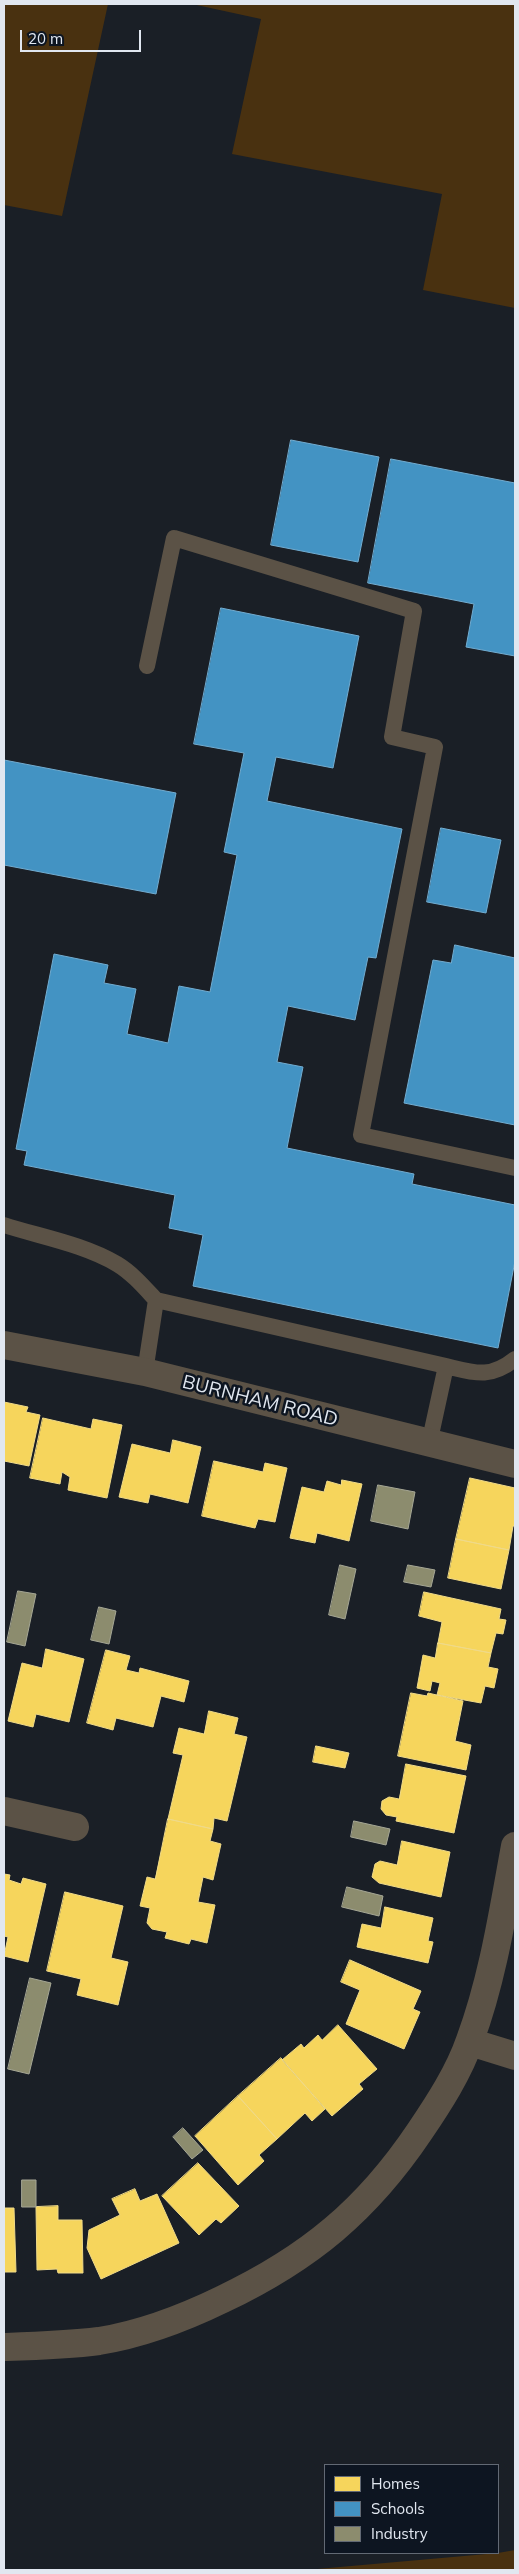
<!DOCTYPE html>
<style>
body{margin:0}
#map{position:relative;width:519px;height:2574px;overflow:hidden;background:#1a1f26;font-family:Mulish,sans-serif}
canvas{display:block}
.frame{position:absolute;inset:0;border:5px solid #e1e7f0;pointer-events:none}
.legend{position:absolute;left:324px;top:2464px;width:175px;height:90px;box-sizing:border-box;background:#0d1521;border:1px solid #626974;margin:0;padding:6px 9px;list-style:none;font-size:15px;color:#e1e7f0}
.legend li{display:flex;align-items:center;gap:10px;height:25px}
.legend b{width:25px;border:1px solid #626974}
.scale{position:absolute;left:20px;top:30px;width:121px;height:22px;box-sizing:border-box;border:2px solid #e1e7f0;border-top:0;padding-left:6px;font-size:15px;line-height:18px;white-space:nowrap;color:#e1e7f0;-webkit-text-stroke:4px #0d1521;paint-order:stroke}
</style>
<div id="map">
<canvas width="519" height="2574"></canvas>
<div class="frame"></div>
<ul class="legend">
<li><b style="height:14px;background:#f6d55c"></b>Homes</li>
<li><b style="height:14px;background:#4393c3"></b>Schools</li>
<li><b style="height:14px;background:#8c8c6e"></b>Industry</li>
</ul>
<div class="scale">20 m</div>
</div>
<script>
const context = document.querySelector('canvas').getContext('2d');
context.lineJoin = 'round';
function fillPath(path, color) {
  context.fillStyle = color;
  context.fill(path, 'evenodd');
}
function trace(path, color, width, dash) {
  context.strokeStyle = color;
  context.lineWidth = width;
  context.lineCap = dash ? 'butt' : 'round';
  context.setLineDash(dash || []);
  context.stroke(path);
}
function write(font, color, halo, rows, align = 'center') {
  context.font = font + ' Mulish,sans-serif';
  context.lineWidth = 5;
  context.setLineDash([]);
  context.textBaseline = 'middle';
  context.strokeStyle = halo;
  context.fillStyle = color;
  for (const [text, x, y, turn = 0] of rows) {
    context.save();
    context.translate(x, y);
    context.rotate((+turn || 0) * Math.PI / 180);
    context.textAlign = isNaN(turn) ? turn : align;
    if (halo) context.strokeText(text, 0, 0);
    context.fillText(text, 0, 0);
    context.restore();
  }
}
fillPath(new Path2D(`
 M 4,4 L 108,4 L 62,216 L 4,205 Z
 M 192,4 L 515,4 L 515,308 L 423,290 L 442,194 L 232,154 L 261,19 Z
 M 515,2550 L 515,2570 L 306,2570 L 498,2553 Z`), '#493110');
const homes = new Path2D(`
 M 4,1402 L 28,1407 L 26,1412 L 40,1415 L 29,1466 L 4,1461 Z
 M 43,1418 L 91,1429 L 93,1419 L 122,1425 L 107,1498 L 68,1490 L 70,1477 L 62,1472 L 60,1484 L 30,1478 Z
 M 173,1440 L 201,1447 L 188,1503 L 150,1494 L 148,1503 L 119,1497 L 132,1444 L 170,1453 Z
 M 214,1461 L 263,1472 L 265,1463 L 287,1468 L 275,1522 L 258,1519 L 255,1528 L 202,1516 Z
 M 470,1478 L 515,1488 L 515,1526 L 513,1526 L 509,1550 L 456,1539 Z
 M 342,1480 L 362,1484 L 349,1541 L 317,1533 L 315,1543 L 290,1538 L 302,1487 L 324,1492 L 327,1481 L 341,1485 Z
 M 456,1539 L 509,1550 L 501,1589 L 448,1578 Z
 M 424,1592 L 501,1609 L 499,1619 L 506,1620 L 503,1634 L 496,1633 L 491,1653 L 438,1643 L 442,1622 L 419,1616 Z
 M 438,1643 L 491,1653 L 488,1667 L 498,1669 L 494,1688 L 485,1686 L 481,1703 L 437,1695 L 440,1683 L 432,1681 L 430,1691 L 417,1688 L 423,1655 L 435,1658 Z
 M 46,1649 L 84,1659 L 69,1722 L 36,1714 L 33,1727 L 8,1721 L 22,1663 L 42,1668 Z
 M 106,1650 L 130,1656 L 126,1670 L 139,1673 L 140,1668 L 189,1681 L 184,1702 L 161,1696 L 153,1727 L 116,1718 L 113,1730 L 87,1723 Z
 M 411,1693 L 427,1696 L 428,1693 L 463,1701 L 455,1741 L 471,1745 L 466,1770 L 398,1756 Z
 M 209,1711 L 238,1718 L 234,1734 L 247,1737 L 227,1821 L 214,1818 L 213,1829 L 168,1819 L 183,1755 L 173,1753 L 179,1728 L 204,1734 Z
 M 316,1746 L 349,1753 L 345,1768 L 313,1762 Z
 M 406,1764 L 466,1776 L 454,1833 L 396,1821 L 397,1817 L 386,1815 L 381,1809 L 382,1801 L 389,1797 L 399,1799 Z
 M 168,1819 L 213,1829 L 210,1841 L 221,1844 L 213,1880 L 203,1877 L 198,1902 L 215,1905 L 207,1943 L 191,1939 L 189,1944 L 165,1938 L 167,1932 L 152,1929 L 147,1923 L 150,1908 L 140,1906 L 147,1877 L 155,1879 Z
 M 402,1841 L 450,1852 L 441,1897 L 379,1883 L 372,1877 L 375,1864 L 380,1861 L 397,1865 Z
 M 4,1874 L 10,1875 L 9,1880 L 21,1884 L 23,1878 L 46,1884 L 28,1962 L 4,1956 L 8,1937 L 4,1936 Z
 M 65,1892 L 123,1906 L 111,1958 L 128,1962 L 118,2005 L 77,1995 L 81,1979 L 47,1971 Z
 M 385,1907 L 433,1918 L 428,1941 L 433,1942 L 428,1963 L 357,1947 L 362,1924 L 381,1928 Z
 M 350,1960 L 421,1991 L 413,2009 L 420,2012 L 404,2049 L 346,2024 L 360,1990 L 341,1982 Z
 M 338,2025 L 377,2069 L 359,2084 L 363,2089 L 332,2116 L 282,2060 L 301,2044 L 304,2048 L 318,2035 L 322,2040 Z
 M 281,2058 L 325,2109 L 312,2121 L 305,2113 L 277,2139 L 238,2096 Z
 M 238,2096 L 277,2139 L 259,2155 L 264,2161 L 238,2185 L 195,2136 Z
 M 198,2163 L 239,2206 L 221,2223 L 216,2219 L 199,2235 L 162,2196 Z
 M 135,2189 L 140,2201 L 157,2194 L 179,2243 L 101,2279 L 87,2248 L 89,2230 L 120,2215 L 112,2199 Z
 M 58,2206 L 58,2220 L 82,2220 L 83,2273 L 58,2273 L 57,2269 L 37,2270 L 36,2207 Z
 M 4,2208 L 14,2208 L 16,2272 L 4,2272 Z`);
fillPath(homes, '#f6d55c');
trace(homes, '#f0da88', 1);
const schools = new Path2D(`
 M 291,440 L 379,457 L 358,562 L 271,545 Z
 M 391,459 L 515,483 L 515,656 L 466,647 L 474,604 L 368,583 Z
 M 221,608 L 359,636 L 333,768 L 276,757 L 267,801 L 402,829 L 376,958 L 368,957 L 355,1020 L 288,1006 L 277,1062 L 303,1067 L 287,1148 L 414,1174 L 412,1184 L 515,1205 L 515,1261 L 498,1348 L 193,1286 L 203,1235 L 169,1228 L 175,1195 L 24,1165 L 27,1151 L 16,1149 L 54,954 L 108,965 L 104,983 L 136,989 L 127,1034 L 168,1043 L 179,986 L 210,992 L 237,855 L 224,852 L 244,753 L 194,744 Z
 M 4,760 L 176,793 L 156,894 L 4,865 Z
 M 441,828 L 501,840 L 486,913 L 427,902 Z
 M 455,945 L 515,958 L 515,1125 L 404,1103 L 433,960 L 451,963 Z`);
fillPath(schools, '#4393c3');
trace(schools, '#72acd0', 1);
const industry = new Path2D(`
 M 378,1485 L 415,1492 L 408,1529 L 371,1521 Z
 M 340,1565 L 356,1569 L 345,1619 L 329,1615 Z
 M 408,1565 L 435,1570 L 431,1587 L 404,1582 Z
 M 18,1591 L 36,1594 L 25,1646 L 7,1642 Z
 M 99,1607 L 116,1611 L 109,1644 L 91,1640 Z
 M 354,1821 L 390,1829 L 386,1845 L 351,1837 Z
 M 347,1887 L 383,1896 L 379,1916 L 342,1907 Z
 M 30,1978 L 51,1983 L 29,2074 L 8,2069 Z
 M 183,2128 L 203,2150 L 192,2159 L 173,2137 Z
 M 22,2180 L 36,2180 L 36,2207 L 22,2207 Z`);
fillPath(industry, '#8c8c6e');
trace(industry, '#a6a795', 1);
trace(new Path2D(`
 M 147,666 L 174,538 L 414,611 L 392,737 L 435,747 L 361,1135 L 515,1168
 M 4,1225 C 41,1237 83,1244 117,1264 C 132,1273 144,1287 156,1300 L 145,1372
 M 156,1300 L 446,1366 L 429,1444
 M 446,1366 C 475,1373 490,1379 515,1359`), '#5b5246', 16);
trace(new Path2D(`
 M 4,1345 L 145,1372 L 515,1464
 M 4,1811 L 75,1827
 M 470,2042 L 515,2056
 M 4,2347 C 35,2346 68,2345 99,2341 C 143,2334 184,2318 223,2299 C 309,2258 367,2210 420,2131 C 439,2103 459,2072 470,2040 C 493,1978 503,1911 515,1846`), '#5b5246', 28);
write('19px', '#e1e7f0', '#0d1521', [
 ["BURNHAM ROAD",260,1401,14]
]);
</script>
